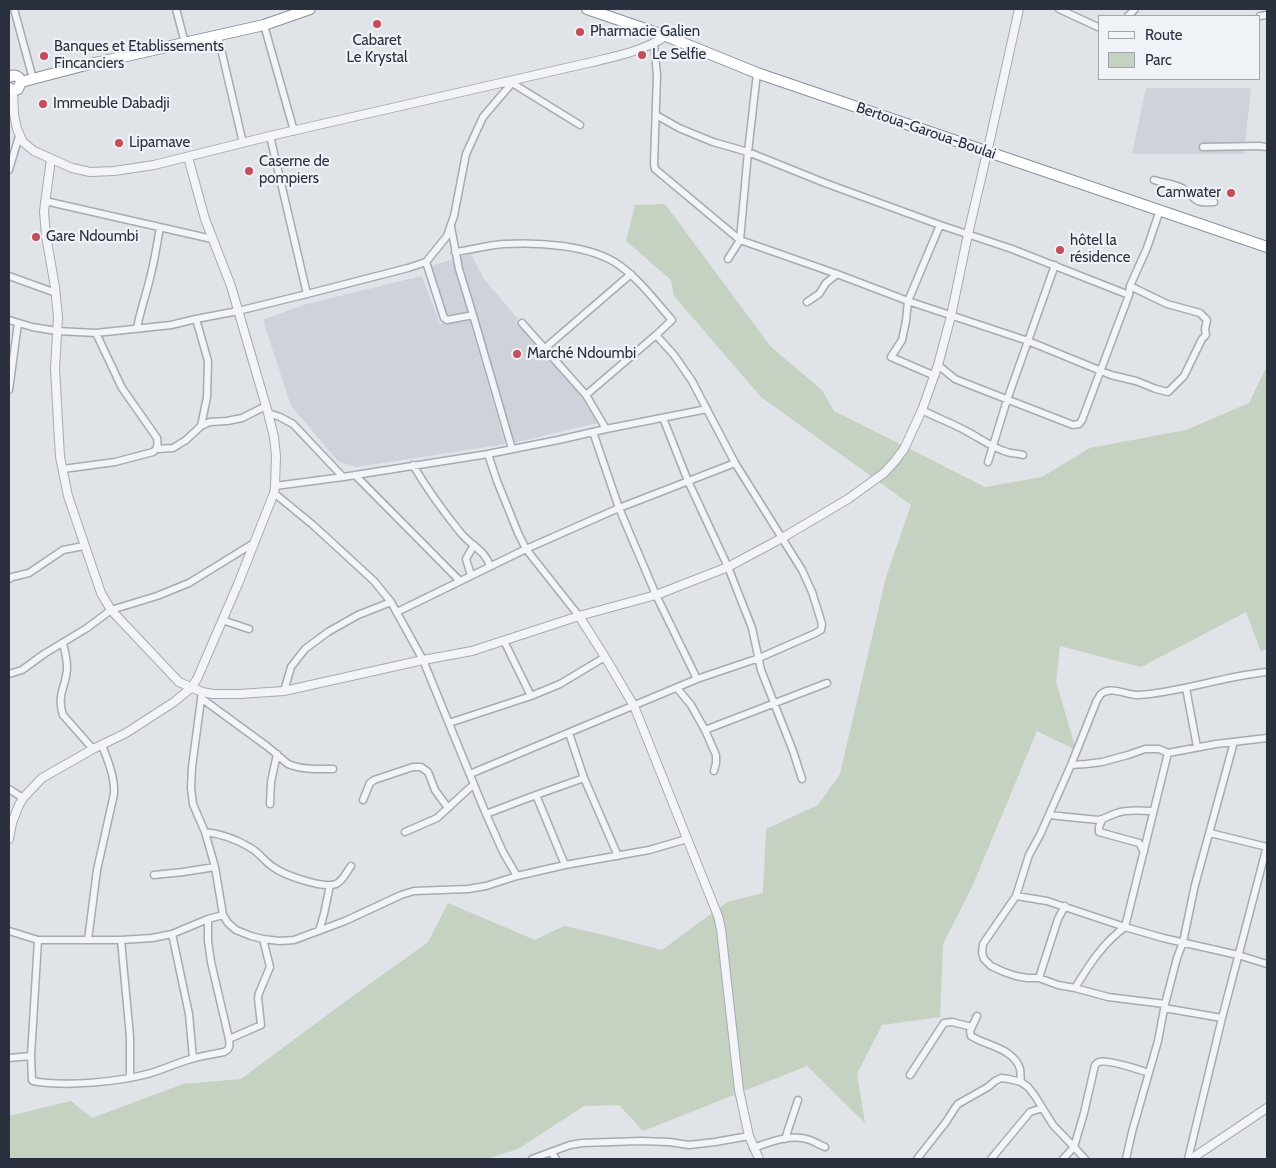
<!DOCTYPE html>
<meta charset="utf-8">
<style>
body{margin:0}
#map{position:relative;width:1276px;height:1168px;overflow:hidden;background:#e0e3e8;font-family:Cabin,sans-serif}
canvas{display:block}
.frame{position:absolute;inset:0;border:10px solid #2a303e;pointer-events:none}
.legend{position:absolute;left:1098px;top:15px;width:162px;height:65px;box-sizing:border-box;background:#eff2f6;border:1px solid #a0a4ac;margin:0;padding:6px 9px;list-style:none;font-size:15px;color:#2a303e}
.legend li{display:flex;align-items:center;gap:10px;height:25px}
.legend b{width:25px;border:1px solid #a0a4ac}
</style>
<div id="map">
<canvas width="1276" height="1168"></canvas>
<div class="frame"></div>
<ul class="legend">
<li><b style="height:6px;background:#f2f4f7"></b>Route</li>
<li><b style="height:14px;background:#c5d1c1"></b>Parc</li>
</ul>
</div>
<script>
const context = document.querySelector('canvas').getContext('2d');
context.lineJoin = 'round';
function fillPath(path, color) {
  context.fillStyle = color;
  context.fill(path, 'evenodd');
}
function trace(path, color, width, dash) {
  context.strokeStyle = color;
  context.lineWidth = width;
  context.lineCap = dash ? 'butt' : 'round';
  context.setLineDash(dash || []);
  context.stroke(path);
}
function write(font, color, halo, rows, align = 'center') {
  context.font = font + ' Cabin,sans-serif';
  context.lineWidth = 4.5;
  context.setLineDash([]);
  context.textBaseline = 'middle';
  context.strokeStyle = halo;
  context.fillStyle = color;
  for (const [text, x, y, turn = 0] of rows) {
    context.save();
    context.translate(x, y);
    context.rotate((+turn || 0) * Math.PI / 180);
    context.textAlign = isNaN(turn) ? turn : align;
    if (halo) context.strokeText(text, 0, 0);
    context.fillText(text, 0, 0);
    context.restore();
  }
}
fillPath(new Path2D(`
 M 1146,88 L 1251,88 L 1244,154 L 1132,154 Z
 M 471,254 L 484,279 L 578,390 L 597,423 L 514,443 L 476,312 L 448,318 L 431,266 Z
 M 422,276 L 440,324 L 469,318 L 505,444 L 357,467 L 339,462 L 291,406 L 263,320 L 306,304 Z`), '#ced2da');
fillPath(new Path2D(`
 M 665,204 L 771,347 L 822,390 L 834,411 L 985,487 L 1042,477 L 1090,448 L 1186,430 L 1249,403 L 1267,366 L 1267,648 L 1261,652 L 1246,612 L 1141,667 L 1060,646 L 1056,681 L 1076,750 L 1037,731 L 972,887 L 943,944 L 940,1017 L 882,1025 L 857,1074 L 865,1123 L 807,1066 L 643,1131 L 619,1105 L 584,1106 L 518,1149 L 487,1159 L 9,1159 L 9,1116 L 71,1101 L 92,1118 L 183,1084 L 241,1079 L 335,1009 L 428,942 L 448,903 L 535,940 L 564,926 L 604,935 L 662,950 L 727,902 L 763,893 L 766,829 L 818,805 L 840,774 L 886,577 L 911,505 L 761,397 L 674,296 L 671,280 L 626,241 L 635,205 Z`), '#c5d1c1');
const minor = new Path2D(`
 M 14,9 L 33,79
 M 176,9 L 185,43
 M 1059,9 L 1100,28
 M 1128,16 L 1135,9
 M 1260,16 L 1267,15
 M 264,25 L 294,131
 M 218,36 L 243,143
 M 654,44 L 657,75 L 654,164 L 655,169 L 740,240 L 837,274 L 908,301 L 1028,341 L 1111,375 L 1136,381 L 1156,389 L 1168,392 L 1184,376 L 1202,339 L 1206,335 L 1205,329 L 1207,320 L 1200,313 L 1167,304 L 1130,286
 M 512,83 L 580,125
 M 656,115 L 679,128 L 713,142 L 748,152 L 825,183 L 940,225 L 1012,249 L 1129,295 L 1130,286 L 1147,248 L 1160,210
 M 270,136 L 307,294
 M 1203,147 L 1259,146 L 1267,147
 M 9,170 L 19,136
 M 1154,180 C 1163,183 1174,184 1182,188 C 1197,198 1192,204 1214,202
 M 45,201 L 212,239
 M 451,227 L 459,269 L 473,315
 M 455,252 C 472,250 488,245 504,244 C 539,242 591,245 619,265 C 640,280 655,301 672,320 L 656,335 L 586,395 L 606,429
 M 728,259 L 740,240 L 748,152 L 757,73
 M 426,262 L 444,318 L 447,320 L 473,315 L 512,449
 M 9,276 L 56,293
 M 807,302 L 819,294 L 826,283 L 837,274
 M 196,319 L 208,361 L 207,397 L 201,426
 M 9,320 L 32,327 L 57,331 L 96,333 L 171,325 L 196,319 L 238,311 L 307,294 L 408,268 L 426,262 L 447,236 L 454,216 L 466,154 L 483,117 L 512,83 L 510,81
 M 522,323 L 586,395
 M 137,328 C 140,312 145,298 149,282 C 154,264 157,245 160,227
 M 544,349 L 631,274
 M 938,365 L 955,379 L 965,383 L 1073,425 L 1079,424 L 1082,420 L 1129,295
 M 935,376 L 891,357 L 902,340 L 906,321 L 908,301 L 940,225
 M 9,390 L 18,323
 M 922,410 C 937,418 954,424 968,432 C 981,439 993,448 1007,452 C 1012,454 1017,453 1023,455
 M 268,413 L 280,417 L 293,424 L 343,477
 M 663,418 L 688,481 L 728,567 L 752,628 L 761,670 L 793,751 L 802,779
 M 593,432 L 619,508 L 656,595 L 697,679
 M 157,449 L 173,448 L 186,440 L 201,426 L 210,422 L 227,421 L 242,418 L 266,406
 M 488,454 L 497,481 L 518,533 L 526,549 L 579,616
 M 988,462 L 1007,400 L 1055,265
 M 413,465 C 427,489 443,511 460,532 C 470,545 485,550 490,566
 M 63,469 L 115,462 L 153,452 C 158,448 158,445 157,438 L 122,388 L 96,333
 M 355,475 L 460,581
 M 275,486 L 343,477 L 488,454 L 558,440 L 606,429 L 707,409
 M 274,493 L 313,525 L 374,581 L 391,602 L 423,660 L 486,814 L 503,852 L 517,876 L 565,865 L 649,850 L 687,839
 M 471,575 L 466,559 L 474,545
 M 9,579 L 12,577 L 29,573 L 63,550 L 84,546
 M 397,612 L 526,549 L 619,508 L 735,463
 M 222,620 L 249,629
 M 63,643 C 65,651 67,659 67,667 C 67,686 56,693 63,715 L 93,749
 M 9,674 L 22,670 L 44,654 L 87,628 L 111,610 L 157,596 L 189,583 L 254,543
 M 677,688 L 691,705 L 705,730 L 716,755 L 716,763 L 714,771
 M 1186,688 L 1197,747
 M 284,691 L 291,667 L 305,649 L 328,632 L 358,615 L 391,602
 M 202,692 L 192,767 L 191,788 L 193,804 L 198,816 L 205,832 L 215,867 L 223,915 L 228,923 L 236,930 L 251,936 L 263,939 L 280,941 L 294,940 L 345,921 L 401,895 L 414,891 L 468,889 L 486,886 L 517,876
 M 531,696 L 560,684 L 605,657
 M 201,698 L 268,747 L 288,764 C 302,770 318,769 333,769
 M 449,723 L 531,696 L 504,641
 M 705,730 L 827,683
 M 1071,765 L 1086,764 L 1102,762 L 1128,755 L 1145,749 L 1159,749 L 1168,753 L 1216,744 L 1267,738
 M 470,774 L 697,679 L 759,658 L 816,633 L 821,630 L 822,624 L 812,592 L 802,570 L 735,463 L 692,381 L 674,355 L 656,335
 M 584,778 L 618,856
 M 9,789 L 23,798
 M 536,795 L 584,778 L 569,733
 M 363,800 L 370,783 L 374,780 L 413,767 L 421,767 L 428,772 L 435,790 L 448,808
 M 270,804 L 271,782 L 277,754
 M 486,814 L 536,795 L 565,865
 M 1049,815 L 1098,820 C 1105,819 1110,815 1117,813 C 1128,809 1141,811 1153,811
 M 1102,820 L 1099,827 L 1099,832 L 1139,843 L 1144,852
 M 205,832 C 221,834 236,839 249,847 C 259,852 264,861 273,867 C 284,875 323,889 336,884 C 343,881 347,871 351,866
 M 405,832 L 437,818 L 474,784
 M 1210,833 L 1267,847
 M 154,875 L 183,872 L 215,867
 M 1016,896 L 1029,855 L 1040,835 L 1071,765 L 1097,700 C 1099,698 1099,696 1101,694 C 1111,685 1128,696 1139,695 C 1182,692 1224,676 1267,672
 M 9,931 L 38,940 L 121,940 L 152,938 L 172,934 L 208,919 L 223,915
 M 319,931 L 324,914 L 330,885
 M 172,934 L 189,1014 L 193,1058
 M 88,940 L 97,870 L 114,794 C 115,777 108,761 102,745
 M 121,940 L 130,1037 L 130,1078
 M 1039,978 L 1058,919 L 1065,906
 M 1075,988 C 1089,965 1103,943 1125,927 L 1168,753
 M 1165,1004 L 1108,997 L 1075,988 L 1058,985 L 1039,978 L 1027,978 L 1016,976 L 1004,972 L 991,966 L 984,959 L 982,953 L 983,944 L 1016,896 L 1047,901 L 1125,927 L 1163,938 L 1238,955 L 1267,964
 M 1164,1008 L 1222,1018
 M 977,1016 L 970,1031 L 971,1036 C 986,1046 1014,1048 1020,1069 C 1021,1073 1020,1078 1021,1082
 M 229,1039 L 261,1025 L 258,998 L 259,993 L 270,967 L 263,939
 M 31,1056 L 32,1080 L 33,1081 C 65,1087 119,1082 151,1073 C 164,1069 177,1063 191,1059 C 201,1056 213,1054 224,1052 C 230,1049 230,1046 229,1039 L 211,962 L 208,941 L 208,919
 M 9,1058 L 31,1056 L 38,940
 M 910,1075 L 944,1023 L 952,1022 L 972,1027
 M 785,1139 L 798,1100
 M 753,1148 C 771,1142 791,1133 810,1140 C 815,1142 820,1145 825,1147
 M 552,1153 L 556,1159
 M 532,1159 L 570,1145 L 582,1143 L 641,1141 L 669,1142 L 689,1145 L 715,1142 L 749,1136
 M 917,1159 L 946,1122 L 955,1108 L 958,1104 L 988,1087 L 995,1081 L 1001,1078 L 1009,1079 L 1021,1082 L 1028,1087 L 1035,1096 L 1053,1125 L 1074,1147 L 1085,1159
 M 991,1159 L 1030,1112 L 1042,1108
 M 1063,1159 L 1074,1147 L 1084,1113 L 1095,1065 C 1097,1064 1097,1062 1099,1062 C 1107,1059 1140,1070 1149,1073
 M 1126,1159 L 1132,1132 L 1158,1041 L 1165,1004 L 1177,958 L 1183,942 L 1195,885 L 1234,742
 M 1188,1159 L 1222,1018 L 1267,846`);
const tertiary = new Path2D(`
 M 13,90 L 14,114 L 17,129 L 23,142 L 34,151 L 72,168 L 90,172 L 114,171 L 154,165 L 270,136 L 592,62 C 618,56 643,51 666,36
 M 51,159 L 44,211 L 46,236 L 55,287 L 58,317 L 55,369 L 60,457 L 68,496 L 101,593 L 111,610 L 179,682 L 202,692 L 213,694 L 239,694 L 284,691 L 423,660 L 472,651 L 579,616 L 656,595 L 728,567 L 782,538 L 848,499 L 884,473 L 895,461 L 904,449 L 922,410 L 938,365 L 951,316 L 968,234 L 987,153 L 1019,9
 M 579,616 L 605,657 L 634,706 L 718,916 L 721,929 L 739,1090 L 749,1136 L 759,1159
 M 9,839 L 12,823 L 19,805 L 23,798 L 42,778 L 93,749 L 126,733 L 174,702 L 191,688 L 197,679 L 238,584 L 274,493 L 275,486 L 276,456 L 274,437 L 268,413 L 231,286 L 205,219 L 188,157
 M 1191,1159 L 1267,1108`);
const trunk = new Path2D(`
 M 587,9 L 666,36 L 757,73 L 1267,247
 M 9,77 C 14,74 20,76 21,82 L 18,89 L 13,90 L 9,88
 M 21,82 L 82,66 L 264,25 L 310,9`);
trace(minor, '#a6aab2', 9);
trace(tertiary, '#a6aab2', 10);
trace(trunk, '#88909e', 12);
trace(minor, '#f2f4f7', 6);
trace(tertiary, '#f2f4f7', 8);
trace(trunk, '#fff', 10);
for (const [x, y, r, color] of [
 [377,24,5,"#c64c5a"],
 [580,32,5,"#c64c5a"],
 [642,55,5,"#c64c5a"],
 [44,56,5,"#c64c5a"],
 [43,104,5,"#c64c5a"],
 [119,143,5,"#c64c5a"],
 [249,171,5,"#c64c5a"],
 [1231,193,5,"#c64c5a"],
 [36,237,5,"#c64c5a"],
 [1060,250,5,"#c64c5a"],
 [517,354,5,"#c64c5a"]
]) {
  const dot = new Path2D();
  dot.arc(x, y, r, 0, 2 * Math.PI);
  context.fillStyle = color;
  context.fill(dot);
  trace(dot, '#eff2f6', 2);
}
write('15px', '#2a303e', '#eff2f6', [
 ["Pharmacie Galien",590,32],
 ["Cabaret",377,41,"center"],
 ["Le Krystal",377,58,"center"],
 ["Banques et Etablissements",54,47],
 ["Fincanciers",54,64],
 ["Le Selfie",652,55],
 ["Immeuble Dabadji",53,104],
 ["Lipamave",129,143],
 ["Caserne de",259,162],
 ["pompiers",259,179],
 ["Camwater",1221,193,"right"],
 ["Gare Ndoumbi",46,237],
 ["hôtel la",1070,241],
 ["résidence",1070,258],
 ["Marché Ndoumbi",527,354]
], 'left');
write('15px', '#2a303e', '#eff2f6', [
 ["Bertoua-Garoua-Boulai",926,131,19]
]);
</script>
